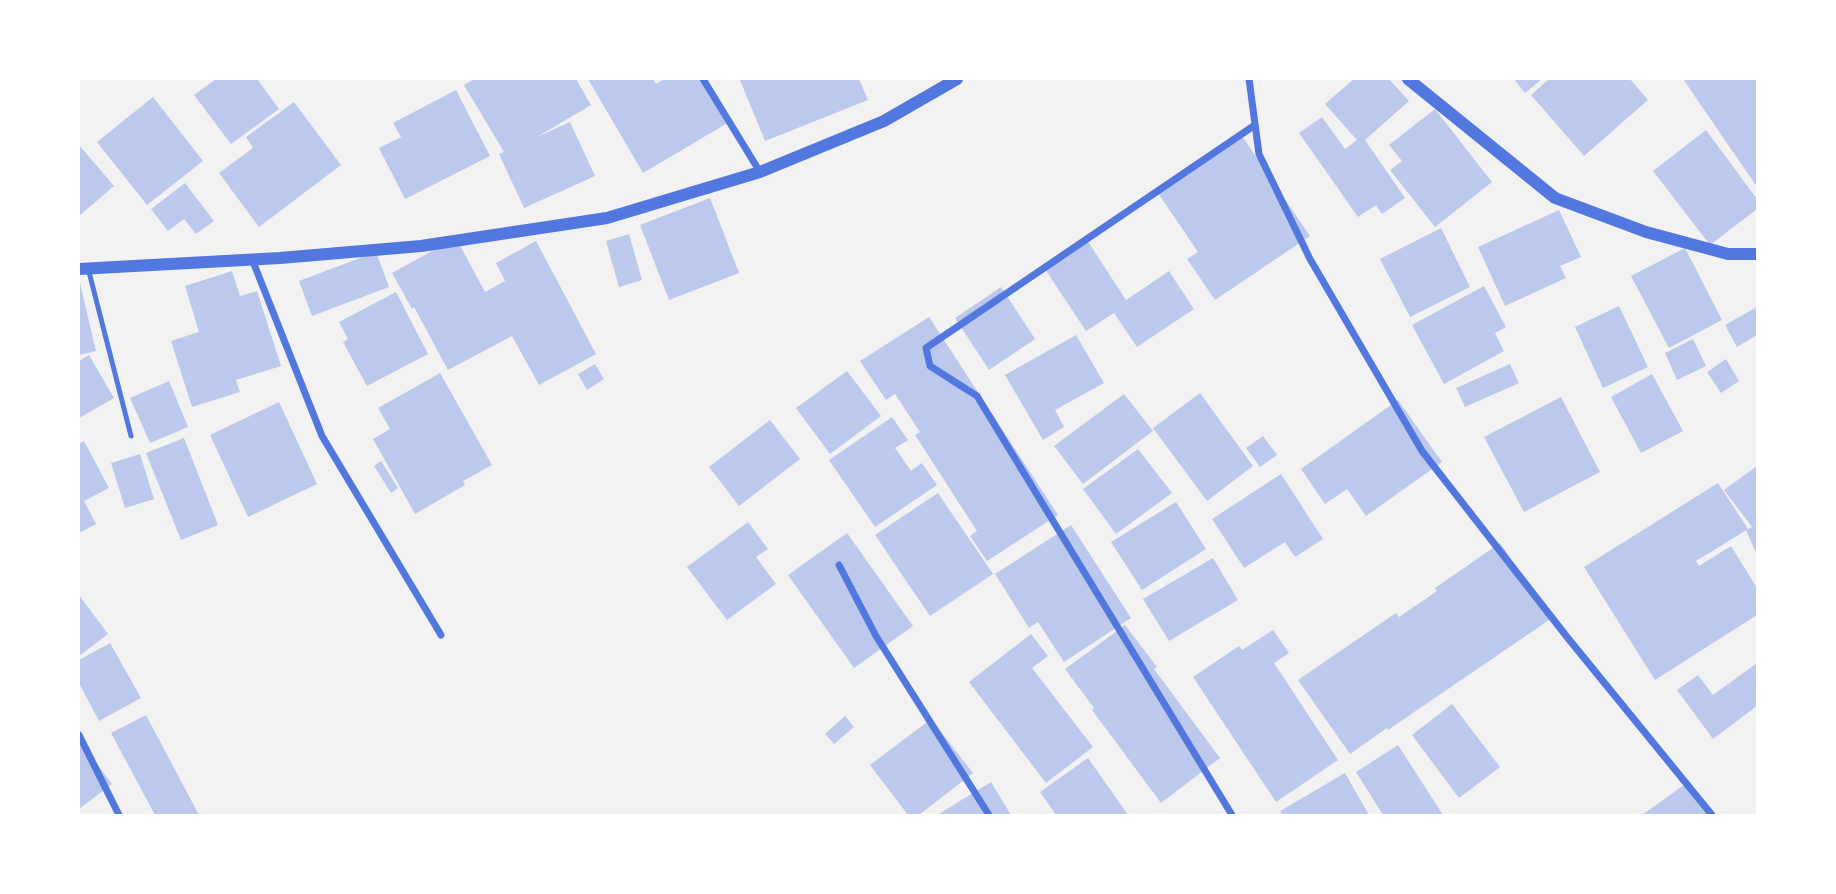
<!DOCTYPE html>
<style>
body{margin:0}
#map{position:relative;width:1836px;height:894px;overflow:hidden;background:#f2f2f2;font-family:"Asap Condensed",sans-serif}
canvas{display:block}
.frame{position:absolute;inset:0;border:80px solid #fff;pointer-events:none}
</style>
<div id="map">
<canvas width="1836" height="894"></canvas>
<div class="frame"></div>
</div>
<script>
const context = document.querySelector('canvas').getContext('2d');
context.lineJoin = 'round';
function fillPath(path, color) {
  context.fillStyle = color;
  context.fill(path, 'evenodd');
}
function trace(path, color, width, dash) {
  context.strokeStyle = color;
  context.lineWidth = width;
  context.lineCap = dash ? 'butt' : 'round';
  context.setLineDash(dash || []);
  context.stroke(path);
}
fillPath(new Path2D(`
 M 216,79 L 257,79 L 279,109 L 231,144 L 194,95 Z
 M 474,79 L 576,79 L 591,105 L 537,137 L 570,122 L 595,176 L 524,208 L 499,154 L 504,152 L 464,85 Z
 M 588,79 L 653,79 L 656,84 L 664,79 L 707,79 L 731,121 L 643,173 Z
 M 744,79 L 859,79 L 868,100 L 765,141 L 740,80 Z
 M 1354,79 L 1389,79 L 1409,101 L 1365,140 L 1405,198 L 1382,214 L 1376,205 L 1358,217 L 1299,133 L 1322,117 L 1345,149 L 1357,140 L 1325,104 Z
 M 1514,79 L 1542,79 L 1525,93 Z
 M 1549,79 L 1630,79 L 1648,100 L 1584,156 L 1531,95 Z
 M 1683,79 L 1757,79 L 1757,187 Z
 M 456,90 L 490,156 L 405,199 L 379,148 L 401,137 L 393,123 Z
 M 153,97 L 203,161 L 147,205 L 97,142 Z
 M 294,102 L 341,165 L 259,227 L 219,173 L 253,148 L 246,137 Z
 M 1435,109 L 1492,182 L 1435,227 L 1390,170 L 1402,161 L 1389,145 Z
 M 1706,130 L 1757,199 L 1757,209 L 1710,245 L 1653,171 Z
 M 1242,136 L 1310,236 L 1215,300 L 1187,259 L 1198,252 L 1158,193 Z
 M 79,145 L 114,186 L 79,216 Z
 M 185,183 L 214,221 L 196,234 L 184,219 L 168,231 L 151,209 Z
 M 710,198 L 739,273 L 669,300 L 640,225 Z
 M 1559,210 L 1581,257 L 1560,266 L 1566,278 L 1505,306 L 1478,247 Z
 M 1441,228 L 1470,287 L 1410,317 L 1380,259 Z
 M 629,234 L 642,280 L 619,287 L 606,241 Z
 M 1085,237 L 1126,300 L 1169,271 L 1194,309 L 1137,347 L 1114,313 L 1086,331 L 1043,266 Z
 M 456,238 L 485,292 L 505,281 L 496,263 L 536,241 L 596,354 L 539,385 L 512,336 L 448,370 L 414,307 L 412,309 L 392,273 Z
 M 1685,248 L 1722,320 L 1669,348 L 1631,276 Z
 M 376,252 L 389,287 L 312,316 L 299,281 Z
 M 232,271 L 240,296 L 257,291 L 281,366 L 236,380 L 240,392 L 192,407 L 171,341 L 199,332 L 185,286 Z
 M 79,279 L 96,351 L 79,355 Z
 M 1484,286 L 1506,327 L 1495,333 L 1504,351 L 1444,384 L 1412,325 Z
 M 1001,287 L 1035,339 L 989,370 L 955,318 Z
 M 396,292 L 428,354 L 367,386 L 343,342 L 348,339 L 339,322 Z
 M 1619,306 L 1648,367 L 1603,388 L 1575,327 Z
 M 1757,307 L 1757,335 L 1737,347 L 1725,325 Z
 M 929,317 L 1058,515 L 987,561 L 970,536 L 977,531 L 915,435 L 920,432 L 895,394 L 886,400 L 860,361 Z
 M 1076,335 L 1104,383 L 1055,410 L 1064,427 L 1043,440 L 1005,375 Z
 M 1693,339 L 1706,366 L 1677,380 L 1665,353 Z
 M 89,355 L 114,398 L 79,418 L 79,361 Z
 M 1726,359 L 1739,381 L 1721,393 L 1707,372 Z
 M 595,364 L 604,379 L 587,390 L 578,374 Z
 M 1510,364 L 1519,383 L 1465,407 L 1456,388 Z
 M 847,371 L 881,416 L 830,454 L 796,408 Z
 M 440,373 L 492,465 L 463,481 L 465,485 L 415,514 L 373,439 L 390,429 L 378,408 Z
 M 1652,374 L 1683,431 L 1641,453 L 1611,397 Z
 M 169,381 L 188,427 L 150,443 L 130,398 Z
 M 1200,393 L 1253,466 L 1207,501 L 1153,428 Z
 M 1124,394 L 1153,431 L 1083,484 L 1054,446 Z
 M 1561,397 L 1600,472 L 1524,512 L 1484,437 Z
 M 1398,400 L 1442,462 L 1366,516 L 1347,489 L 1325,504 L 1301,469 Z
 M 279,402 L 317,484 L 248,517 L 210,435 Z
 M 892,417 L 908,440 L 895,448 L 911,471 L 922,463 L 937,485 L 875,527 L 829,460 Z
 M 770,420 L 800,459 L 739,506 L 709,467 Z
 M 1263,436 L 1277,455 L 1260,467 L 1246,448 Z
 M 184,438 L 218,525 L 181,540 L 146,453 Z
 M 84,441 L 109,488 L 84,501 L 96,524 L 79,533 L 79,444 Z
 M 1138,449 L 1172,493 L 1116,534 L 1083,489 Z
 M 140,454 L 154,499 L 125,508 L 111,463 Z
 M 381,461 L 398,488 L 391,493 L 374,466 Z
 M 1757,466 L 1757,555 L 1746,530 L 1752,527 L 1724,490 Z
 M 1281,474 L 1323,539 L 1295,557 L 1285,542 L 1244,568 L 1212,519 Z
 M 1718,483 L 1748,529 L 1696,561 L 1699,566 L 1731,546 L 1757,588 L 1757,615 L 1655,680 L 1584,567 Z
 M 938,493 L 993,574 L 930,616 L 875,535 Z
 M 1176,502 L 1206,549 L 1142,590 L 1111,542 Z
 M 748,522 L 768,549 L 756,557 L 776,584 L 727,620 L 687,567 Z
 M 1071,525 L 1131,618 L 1064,662 L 1038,622 L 1029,628 L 995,574 Z
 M 847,533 L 913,626 L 854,668 L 788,575 Z
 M 1500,543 L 1552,618 L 1388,730 L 1387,728 L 1350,754 L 1298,680 L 1396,613 L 1399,617 L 1437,591 L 1435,588 Z
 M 1213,558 L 1238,600 L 1169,641 L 1143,599 Z
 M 79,595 L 108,634 L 79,656 Z
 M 1125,625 L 1157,667 L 1154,669 L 1220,758 L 1161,803 L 1092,710 L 1094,708 L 1065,669 Z
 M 1273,630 L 1289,653 L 1274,663 L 1338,760 L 1276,802 L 1193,677 L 1239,646 L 1242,650 Z
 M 1031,634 L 1048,656 L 1032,668 L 1093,747 L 1046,783 L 969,682 Z
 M 110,643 L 141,698 L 99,721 L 79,683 L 79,660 Z
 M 1757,663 L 1757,706 L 1713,739 L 1677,690 L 1698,675 L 1713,695 Z
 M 1452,704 L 1500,767 L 1459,798 L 1412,735 Z
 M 146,715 L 199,815 L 155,815 L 111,733 Z
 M 845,716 L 854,727 L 834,744 L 825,734 Z
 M 931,719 L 973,773 L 919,815 L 908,815 L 870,765 Z
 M 79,740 L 112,784 L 79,809 Z
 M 1398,745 L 1443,815 L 1383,815 L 1356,772 Z
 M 1088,758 L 1128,815 L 1056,815 L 1040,792 Z
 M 1345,773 L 1369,815 L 1282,815 L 1280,811 Z
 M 991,782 L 1011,815 L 937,815 Z
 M 1688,782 L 1712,815 L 1642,815 Z`), '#bdc9ec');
trace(new Path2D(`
 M 88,268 L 131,436`), '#5277de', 5);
trace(new Path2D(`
 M 703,79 L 760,172
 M 1249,79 L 1259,154 L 1310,259 L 1422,451 L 1567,637 L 1712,815
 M 252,259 L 322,436 L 441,635
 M 839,565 L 876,636 L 989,815
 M 79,735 L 119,815
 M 1232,815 L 977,396 L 930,366 L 926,348 L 1255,125`), '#5277de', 7);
trace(new Path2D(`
 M 1408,79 L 1555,198 L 1646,232 L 1728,254 L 1757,254
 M 79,269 L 280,258 L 421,246 L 607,218 L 760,172 L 884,121 L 957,79`), '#5277de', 12);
</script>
